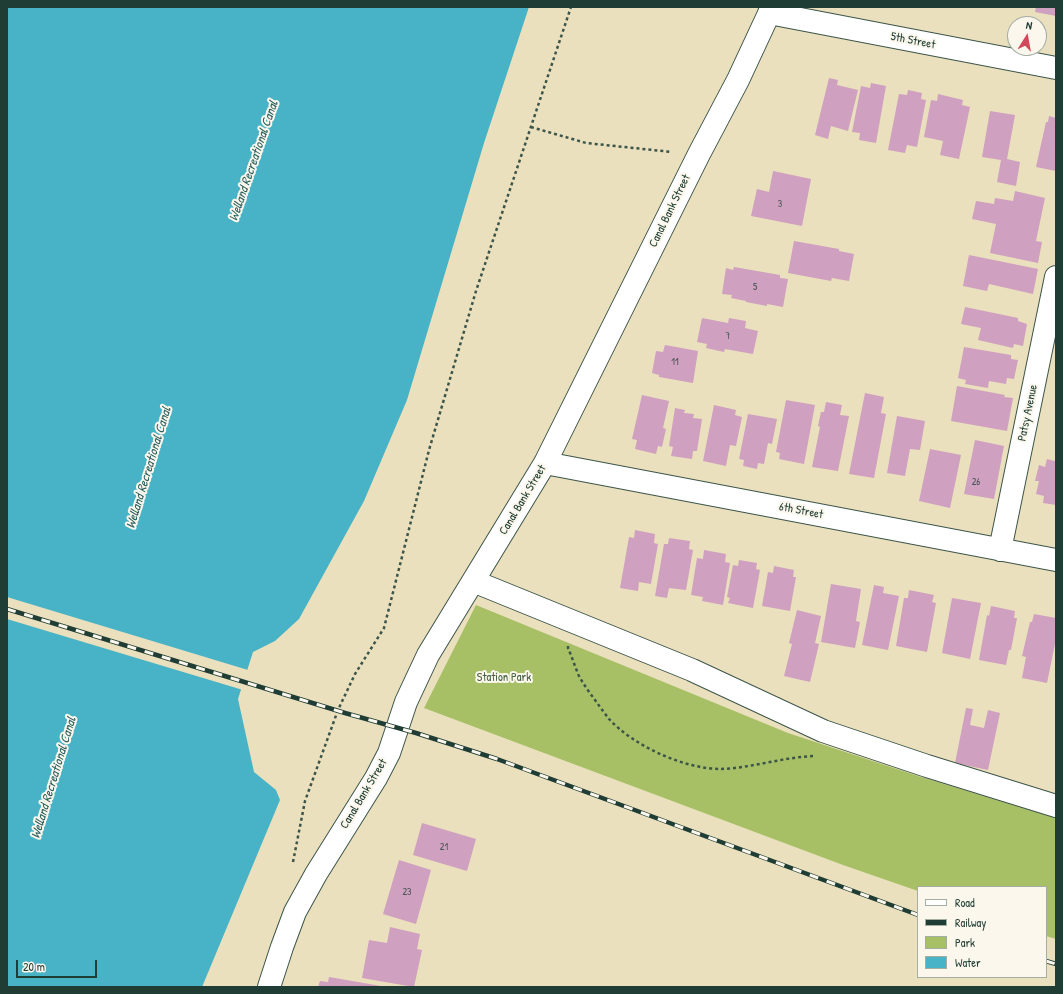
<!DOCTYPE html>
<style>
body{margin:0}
#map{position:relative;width:1063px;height:994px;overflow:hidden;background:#eae0bd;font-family:"Patrick Hand",sans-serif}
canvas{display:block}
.frame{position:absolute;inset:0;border:8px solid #1f3d34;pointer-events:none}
.legend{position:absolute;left:917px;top:886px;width:130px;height:92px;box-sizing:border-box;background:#fbf7ec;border:1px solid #a3ada2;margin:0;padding:5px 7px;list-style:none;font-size:12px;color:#1f3d34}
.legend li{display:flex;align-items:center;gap:8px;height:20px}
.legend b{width:20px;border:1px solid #a3ada2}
.north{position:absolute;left:1007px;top:16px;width:40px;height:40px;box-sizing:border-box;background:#fbf7ec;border:1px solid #a3ada2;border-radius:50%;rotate:11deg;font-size:11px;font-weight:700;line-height:16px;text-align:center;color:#1f3d34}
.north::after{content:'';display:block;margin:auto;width:14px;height:18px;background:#d1495b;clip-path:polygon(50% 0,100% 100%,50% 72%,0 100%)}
.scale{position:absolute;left:16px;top:960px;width:81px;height:18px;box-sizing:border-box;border:2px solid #1f3d34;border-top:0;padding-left:5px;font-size:12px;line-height:14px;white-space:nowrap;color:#1f3d34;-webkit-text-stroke:3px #fbf7ec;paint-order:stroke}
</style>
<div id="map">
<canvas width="1063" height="994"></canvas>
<div class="frame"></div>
<ul class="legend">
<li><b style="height:5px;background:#fff"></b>Road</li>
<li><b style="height:5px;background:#1f3d34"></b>Railway</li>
<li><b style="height:11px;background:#a7c066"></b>Park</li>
<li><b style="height:11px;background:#48b3c6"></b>Water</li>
</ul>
<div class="north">N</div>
<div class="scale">20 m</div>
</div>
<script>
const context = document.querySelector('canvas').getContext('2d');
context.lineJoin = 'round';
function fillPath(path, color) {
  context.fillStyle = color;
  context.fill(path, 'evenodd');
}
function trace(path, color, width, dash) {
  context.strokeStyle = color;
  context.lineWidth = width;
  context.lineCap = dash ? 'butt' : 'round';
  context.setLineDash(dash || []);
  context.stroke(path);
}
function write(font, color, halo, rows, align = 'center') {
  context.font = font + ' "Patrick Hand",sans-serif';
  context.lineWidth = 4;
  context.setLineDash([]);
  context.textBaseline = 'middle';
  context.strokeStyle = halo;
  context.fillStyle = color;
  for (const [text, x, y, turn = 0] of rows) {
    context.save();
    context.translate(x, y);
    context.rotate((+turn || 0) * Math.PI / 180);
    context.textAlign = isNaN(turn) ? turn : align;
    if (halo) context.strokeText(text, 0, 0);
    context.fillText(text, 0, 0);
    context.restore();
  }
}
fillPath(new Path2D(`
 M 476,605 L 788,733 L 921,777 L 1056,818 L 1056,939 L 1046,936 L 1046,887 L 918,887 L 918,891 L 843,865 L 424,708 Z`), '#a7c066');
fillPath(new Path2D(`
 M 7,7 L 529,7 L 484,143 L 407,400 L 364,501 L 299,619 L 275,641 L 253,652 L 238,699 L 254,772 L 276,790 L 280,800 L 202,987 L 7,987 Z`), '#48b3c6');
fillPath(new Path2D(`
 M 7,597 L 248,670 L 243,690 L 7,619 Z`), '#eae0bd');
fillPath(new Path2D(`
 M 1036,7 L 1056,7 L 1056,16 L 1035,12 Z
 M 829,78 L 838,80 L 837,85 L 858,90 L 848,131 L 831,126 L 828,139 L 815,135 Z
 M 871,83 L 886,86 L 876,143 L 859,140 L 860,133 L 852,132 L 861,86 L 870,88 Z
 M 908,90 L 922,93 L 921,99 L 926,100 L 917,147 L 907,145 L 905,153 L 888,150 L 899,94 L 907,95 Z
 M 938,94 L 963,100 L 962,105 L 970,107 L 959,159 L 940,155 L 943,141 L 924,137 L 931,100 L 937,101 Z
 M 990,111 L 1015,115 L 1007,159 L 1020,162 L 1016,186 L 997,182 L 1001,160 L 982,157 Z
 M 1049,116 L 1056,118 L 1056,171 L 1036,167 L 1046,122 L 1048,122 Z
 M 773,171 L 811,179 L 802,226 L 751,216 L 757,189 L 769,192 Z
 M 1015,191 L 1045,198 L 1036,241 L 1042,242 L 1038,263 L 990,253 L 996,224 L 972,219 L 976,201 L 994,204 L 995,198 L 1013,201 Z
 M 794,241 L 839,249 L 839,251 L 854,254 L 849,281 L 832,278 L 831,281 L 788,273 Z
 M 969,255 L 1038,269 L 1033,294 L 989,284 L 987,291 L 963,286 Z
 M 734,267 L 780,275 L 780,278 L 788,279 L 783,307 L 767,304 L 767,306 L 746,302 L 746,301 L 731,298 L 732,295 L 722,294 L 726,268 L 733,270 Z
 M 965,307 L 1018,318 L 1018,321 L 1027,324 L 1023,346 L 1014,344 L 1013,348 L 978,340 L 981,328 L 961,324 Z
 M 702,318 L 728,323 L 729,318 L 746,321 L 745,328 L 758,331 L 753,354 L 725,349 L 724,352 L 706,348 L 707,344 L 697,342 Z
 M 665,345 L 698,351 L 693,383 L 659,377 L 659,375 L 652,373 L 656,351 L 663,352 Z
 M 964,347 L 1011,355 L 1011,359 L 1018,360 L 1014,379 L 1007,378 L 1006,384 L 989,381 L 988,388 L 965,384 L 966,380 L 958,378 Z
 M 957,386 L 1005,395 L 1004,397 L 1013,398 L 1007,431 L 951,421 Z
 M 865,393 L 884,397 L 881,413 L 886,414 L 874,478 L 849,474 Z
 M 642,395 L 669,401 L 663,428 L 666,429 L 662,447 L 658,446 L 656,454 L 635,449 L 637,440 L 632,439 Z
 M 786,400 L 815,405 L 804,464 L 779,459 L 780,453 L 776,452 Z
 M 826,402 L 842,405 L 840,415 L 849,416 L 838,471 L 812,467 L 820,427 L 818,426 L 821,412 L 824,412 Z
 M 714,405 L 736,410 L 735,415 L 742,417 L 736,446 L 730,445 L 726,466 L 703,461 Z
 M 675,408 L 685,410 L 684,413 L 694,414 L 693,418 L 702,419 L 697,451 L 693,451 L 692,459 L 671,456 L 673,447 L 669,446 Z
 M 748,414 L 777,419 L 772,444 L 768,443 L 764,464 L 758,463 L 757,469 L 743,466 L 744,460 L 739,459 Z
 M 897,416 L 925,421 L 920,450 L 910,449 L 905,476 L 887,473 Z
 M 975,440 L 1004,446 L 994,499 L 964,494 Z
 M 930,449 L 961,455 L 950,508 L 919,501 Z
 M 1055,457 L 1056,457 L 1056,505 L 1043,503 L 1044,496 L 1036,494 L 1039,481 L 1035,481 L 1039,465 L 1045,467 L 1047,459 L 1055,461 Z
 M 635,530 L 655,534 L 654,543 L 658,544 L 651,584 L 639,582 L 638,591 L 620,588 L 629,537 L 634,538 Z
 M 669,538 L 690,541 L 689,549 L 693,550 L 686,590 L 669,588 L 667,598 L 655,596 L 664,544 L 668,544 Z
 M 704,550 L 726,554 L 725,562 L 730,563 L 723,605 L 702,601 L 703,597 L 691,595 L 697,558 L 703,559 Z
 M 739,560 L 757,563 L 756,569 L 760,570 L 753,608 L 728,603 L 730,598 L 727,597 L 733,565 L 738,566 Z
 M 774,566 L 794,570 L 793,577 L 796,577 L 790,611 L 762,606 L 768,572 L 773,573 Z
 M 831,584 L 861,589 L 856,621 L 860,622 L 855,648 L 821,642 Z
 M 874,585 L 884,587 L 883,593 L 899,596 L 888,650 L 862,645 Z
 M 909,590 L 934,595 L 932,602 L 936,603 L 927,652 L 896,646 L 904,598 L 908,598 Z
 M 952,598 L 981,603 L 970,659 L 942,653 Z
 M 991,606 L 1015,611 L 1014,618 L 1017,618 L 1011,650 L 1009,650 L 1006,665 L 979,660 L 987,615 L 989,616 Z
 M 797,610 L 821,616 L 815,643 L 819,644 L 810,682 L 784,676 L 792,644 L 789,643 Z
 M 1034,614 L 1056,618 L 1056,639 L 1047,683 L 1022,678 L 1026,657 L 1022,656 L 1030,622 L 1032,622 Z
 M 966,708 L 973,709 L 970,725 L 984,728 L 988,710 L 1000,713 L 988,770 L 955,763 Z
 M 422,823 L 476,839 L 467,871 L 413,855 Z
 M 399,860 L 431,870 L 416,924 L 383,914 Z
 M 390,927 L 420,934 L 417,949 L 422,950 L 414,987 L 362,978 L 369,940 L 387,943 Z
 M 329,977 L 381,986 L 381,987 L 318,987 L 320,981 L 328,982 Z`), '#cfa0bf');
const minor = new Path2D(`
 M 769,13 L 1056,68
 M 545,463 L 1056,560
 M 1000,550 L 1056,277
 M 473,581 L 692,670 L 823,731 L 927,766 L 1056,806
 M 269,987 L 282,947 L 295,912 L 316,874 L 376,778 L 389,753 L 406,702 L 428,655 L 545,463 L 699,154 L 738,80 L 772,7`);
trace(minor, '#3d5549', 24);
trace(new Path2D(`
 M 531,127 L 586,143 L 672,152
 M 568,646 L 568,648 C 572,657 575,667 579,676 C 585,687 593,697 600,707 C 603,711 606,715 609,719 C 634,746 684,769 721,769 C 752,768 783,757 815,756
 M 293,862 L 305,801 L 338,710 L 355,674 L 384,628 L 429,450 L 476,291 L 571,7`), '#3d5549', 2.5, [3, 3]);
trace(minor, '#fff', 22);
const rail = new Path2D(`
 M 7,609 L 345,713 L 416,733 L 497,759 L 918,915
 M 1046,961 L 1056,964`);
trace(rail, '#1f3d34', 4.5);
trace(rail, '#fbf7ec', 3, [9]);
write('10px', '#4b5657', null, [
 ["3",780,204],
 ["5",755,287],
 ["7",728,336],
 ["11",675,362],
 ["26",976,482],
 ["21",444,847],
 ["23",407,892]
]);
write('12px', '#1f3d34', '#fbf7ec', [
 ["5th Street",913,41,11],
 ["Canal Bank Street",670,211,-64],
 ["Patsy Avenue",1028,413,-78],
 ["Canal Bank Street",523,500,-59],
 ["6th Street",801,511,11],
 ["Canal Bank Street",364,794,-59]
]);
write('12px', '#415e40', '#fbf7ec', [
 ["Station Park",504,678]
]);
write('italic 13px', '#2b6060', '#fbf7ec', [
 ["Welland Recreational Canal",254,161,-71],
 ["Welland Recreational Canal",149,468,-73],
 ["Welland Recreational Canal",54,778,-73]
]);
</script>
